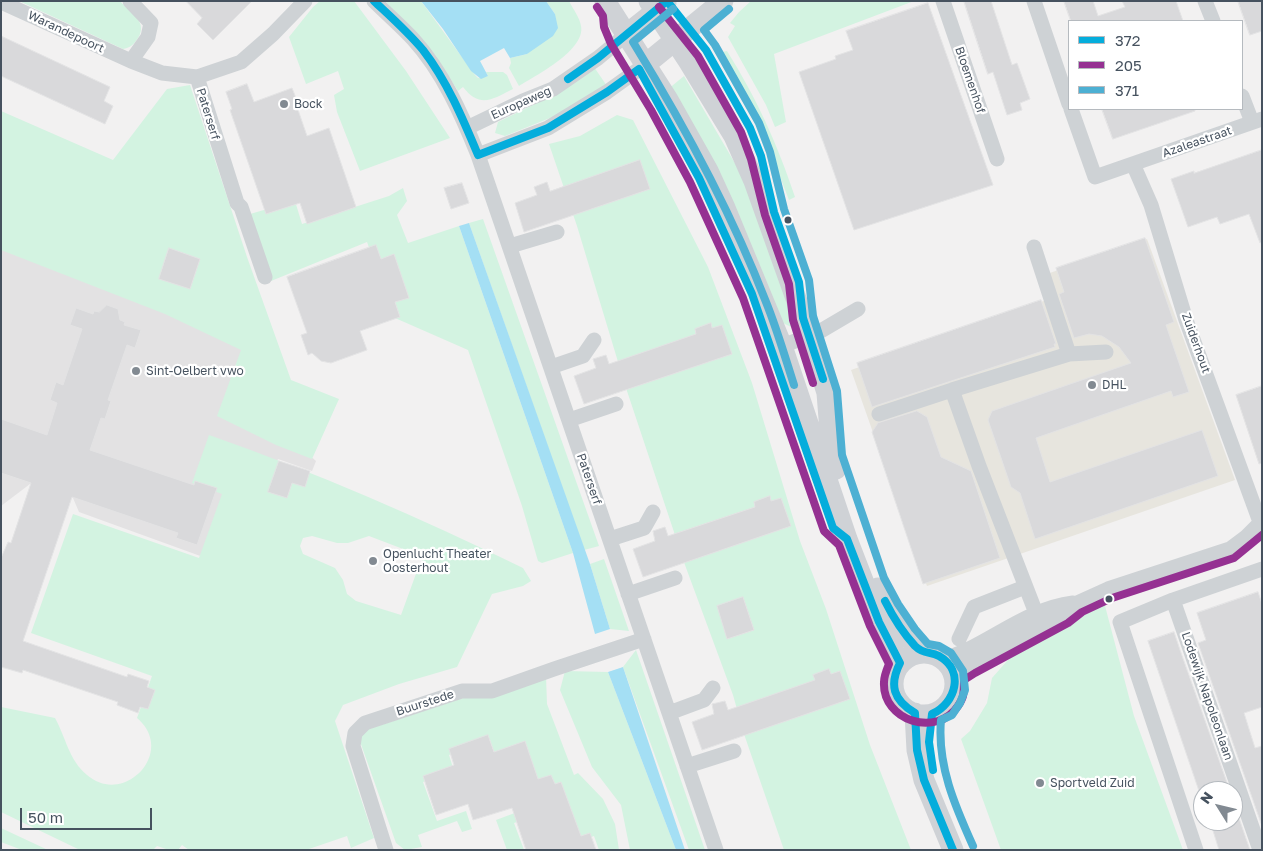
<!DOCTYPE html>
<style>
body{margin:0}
#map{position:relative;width:1263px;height:851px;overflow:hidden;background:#f2f1f1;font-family:"Golos Text",sans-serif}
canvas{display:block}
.frame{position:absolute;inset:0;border:2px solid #46525f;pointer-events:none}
.legend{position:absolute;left:1068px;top:20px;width:175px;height:90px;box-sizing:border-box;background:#fff;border:1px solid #b5babf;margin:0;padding:6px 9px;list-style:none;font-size:15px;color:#46525f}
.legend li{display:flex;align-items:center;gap:10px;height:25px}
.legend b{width:25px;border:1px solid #b5babf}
.north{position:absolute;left:1193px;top:781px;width:50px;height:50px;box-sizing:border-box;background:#fff;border:1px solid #b5babf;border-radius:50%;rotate:306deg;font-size:14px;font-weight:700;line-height:20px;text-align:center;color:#46525f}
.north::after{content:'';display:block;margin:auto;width:18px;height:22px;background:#828a92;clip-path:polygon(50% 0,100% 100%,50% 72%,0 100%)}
.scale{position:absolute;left:20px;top:808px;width:132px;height:22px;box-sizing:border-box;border:2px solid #46525f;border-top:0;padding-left:6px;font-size:15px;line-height:18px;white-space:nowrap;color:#46525f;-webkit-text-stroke:4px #fff;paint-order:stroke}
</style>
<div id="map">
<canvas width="1263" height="851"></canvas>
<div class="frame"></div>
<ul class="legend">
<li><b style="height:6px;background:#04addc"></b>372</li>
<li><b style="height:6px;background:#953192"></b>205</li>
<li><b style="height:6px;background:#4db0d3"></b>371</li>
</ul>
<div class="north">N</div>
<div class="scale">50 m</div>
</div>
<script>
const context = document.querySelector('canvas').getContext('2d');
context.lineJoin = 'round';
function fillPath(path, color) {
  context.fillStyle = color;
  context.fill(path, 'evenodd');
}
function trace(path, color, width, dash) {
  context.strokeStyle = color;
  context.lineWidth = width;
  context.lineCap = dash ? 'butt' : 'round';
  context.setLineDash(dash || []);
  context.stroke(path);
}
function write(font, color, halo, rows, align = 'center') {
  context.font = font + ' "Golos Text",sans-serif';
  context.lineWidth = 4.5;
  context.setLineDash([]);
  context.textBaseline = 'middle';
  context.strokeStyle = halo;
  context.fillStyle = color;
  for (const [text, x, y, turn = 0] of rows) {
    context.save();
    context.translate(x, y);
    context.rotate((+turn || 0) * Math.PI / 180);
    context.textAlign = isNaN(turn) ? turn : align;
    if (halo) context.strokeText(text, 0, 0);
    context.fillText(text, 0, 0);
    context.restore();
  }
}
fillPath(new Path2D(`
 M 1147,239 L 1235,480 L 927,586 L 851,370 L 1052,298 L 1044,275 Z`), '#e7e5de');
fillPath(new Path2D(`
 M 1,141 L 244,253 L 298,445 L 316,461 L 312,471 L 278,459 L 239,570 L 79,512 L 73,498 L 30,484 L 1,506 Z`), '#e3e2e3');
fillPath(new Path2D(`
 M 19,1 L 120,1 C 132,14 150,23 136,41 C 132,46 129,48 123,49 Z
 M 320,1 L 354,1 L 406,71 L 450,138 L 360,171 L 337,112 L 334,95 L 344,89 L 338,71 L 306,84 L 289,37 L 313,7 Z
 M 385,1 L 421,1 L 475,75 L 478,78 L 488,76 L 486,72 L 503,72 L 507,75 L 513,89 C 493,99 480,109 463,87 L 458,91 L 435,55 Z
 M 546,1 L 569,1 C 573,9 580,18 581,26 C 586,50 535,76 519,86 L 509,68 L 511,63 L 510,58 L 527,54 L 555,14 Z
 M 751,1 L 914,1 L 774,54 L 786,122 L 775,127 L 766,105 L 728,37 L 735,26 L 730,23 L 739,12 Z
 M 727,51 C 757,99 777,143 795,197 L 789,200 L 765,138 L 725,60 L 722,52 Z
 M 594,67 L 607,86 L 555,116 L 505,136 L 495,133 L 498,122 L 543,100 Z
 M 684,76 L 736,165 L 751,197 L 796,322 L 791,327 L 781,322 L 667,90 Z
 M 190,85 L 247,257 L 291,380 L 339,399 L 312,459 L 276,445 L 217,416 L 241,350 L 165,314 L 1,250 L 1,111 L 113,160 L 167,89 Z
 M 617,115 L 633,120 L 708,267 L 752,383 L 800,541 L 826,609 L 870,745 L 911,850 L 784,850 L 744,734 L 733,695 L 685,565 L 625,385 L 577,226 L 549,144 L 580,136 Z
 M 403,188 L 407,201 L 397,215 L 408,243 L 459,226 L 573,553 L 542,563 L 538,561 L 522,506 L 468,350 L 395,318 L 367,242 L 271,281 L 250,214 L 295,201 L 302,224 L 389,196 Z
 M 483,219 L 599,546 L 584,550 L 469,223 Z
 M 209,435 C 317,473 421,518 523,568 L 531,581 L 523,586 L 492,594 L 457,667 L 399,684 L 343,705 L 335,721 L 374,838 L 351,848 L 347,836 L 306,850 L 189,850 L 182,845 L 178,850 L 169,850 L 157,846 L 153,850 L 80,850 L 1,812 L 1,707 L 55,718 C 66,738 69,760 87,775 C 124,807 177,752 137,718 L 152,676 L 31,633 L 73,514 L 199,558 L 222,494 L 192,483 ZM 312,536 L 337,543 L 348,543 L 369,536 L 424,557 L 417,571 L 401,615 L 356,601 L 347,594 L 343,580 L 335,568 L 303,554 L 300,546 L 303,538 Z
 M 604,559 L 629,631 L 610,629 L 590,564 Z
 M 1104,602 L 1134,716 L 1183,850 L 1001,850 L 961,739 L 970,731 L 987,703 L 992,678 L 1030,635 Z
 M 636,650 L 705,850 L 689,850 L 623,667 Z
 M 565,671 L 608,672 L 676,850 L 630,850 L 621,805 L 592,767 L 560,690 Z
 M 546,676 L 547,704 L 574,775 L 578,773 L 603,799 L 615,824 L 619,850 L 599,850 L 594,836 L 580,841 L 496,758 L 490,740 L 449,755 L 454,771 L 423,782 L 437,821 L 466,811 L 472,829 L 462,832 L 457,821 L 418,835 L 422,847 L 405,850 L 396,843 L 357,733 L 463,698 Z
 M 536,805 L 539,814 L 514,823 L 524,850 L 507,850 L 496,820 Z
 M 1,828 L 48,850 L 22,850 L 1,842 Z`), '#d3f3e1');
fillPath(new Path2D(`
 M 421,1 L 546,1 L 555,14 L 558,28 L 553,36 L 527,54 L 510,58 L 504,48 L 480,61 L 488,76 L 481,79 L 471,71 L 443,29 Z
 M 469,223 L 590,564 L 610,629 L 595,634 L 573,553 L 459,226 Z
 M 623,667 L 685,850 L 676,850 L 608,672 Z`), '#a4dff4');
const building = new Path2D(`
 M 186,1 L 252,1 L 213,40 L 197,24 L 202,18 Z
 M 964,1 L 991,1 L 1012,65 L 1017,63 L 1030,99 L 1020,103 L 1022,110 L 1007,115 L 993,72 L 988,74 Z
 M 1064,1 L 1093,1 L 1098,16 L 1125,7 L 1122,1 L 1176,1 L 1183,21 L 1071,21 Z
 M 1238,1 L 1262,1 L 1262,31 L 1250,35 Z
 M 928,3 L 993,185 L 854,230 L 799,72 L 836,59 L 835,56 L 853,50 L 846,31 Z
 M 1,36 L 110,87 L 104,101 L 113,106 L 105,124 L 1,76 Z
 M 247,84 L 254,102 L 292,88 L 298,103 L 296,104 L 307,136 L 329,128 L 356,207 L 307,224 L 300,203 L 266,214 L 230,110 L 232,109 L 226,92 Z
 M 1102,109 L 1195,109 L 1195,111 L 1113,139 Z
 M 1262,150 L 1262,242 L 1260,243 L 1249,214 L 1220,224 L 1217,217 L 1188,227 L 1171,179 L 1194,171 L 1194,173 Z
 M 640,160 L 650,189 L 524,232 L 515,203 L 537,195 L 534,187 L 547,182 L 550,191 Z
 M 462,183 L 469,203 L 451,209 L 444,188 Z
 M 1145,238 L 1174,322 L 1166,325 L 1189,392 L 1173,397 L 1171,391 L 1036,438 L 1050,482 L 1202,430 L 1218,476 L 1035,539 L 1020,493 L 1011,487 L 988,420 L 992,411 L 1131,363 L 1119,347 L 1102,336 L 1089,334 L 1074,338 L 1059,294 L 1064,292 L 1056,268 Z
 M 376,245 L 381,259 L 394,254 L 409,298 L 395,302 L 400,317 L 360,331 L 367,350 L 331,363 L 321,361 L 312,353 L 308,355 L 301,335 L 307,333 L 287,277 Z
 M 169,248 L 200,259 L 190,289 L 159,279 Z
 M 1041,300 L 1056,344 L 1054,344 L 1055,347 L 872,407 L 857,363 Z
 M 107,305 L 118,309 L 120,320 L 125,322 L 124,325 L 141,330 L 135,348 L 127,345 L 108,400 L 111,401 L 105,419 L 101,418 L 90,450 L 194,485 L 195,481 L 217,488 L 197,545 L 176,538 L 178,533 L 72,497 L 23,641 L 127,677 L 128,674 L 149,681 L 147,687 L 155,690 L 148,709 L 140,707 L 138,713 L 117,705 L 118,702 L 23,670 L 22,673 L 1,667 L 1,558 L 8,542 L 11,543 L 31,483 L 1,473 L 1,419 L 47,435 L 57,403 L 50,400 L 56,382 L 63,385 L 82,329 L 70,325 L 76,308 L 93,314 L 94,311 L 99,312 Z
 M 711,323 L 712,328 L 722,325 L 732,354 L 584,404 L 574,376 L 596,368 L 593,359 L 606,355 L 609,364 L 696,334 L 695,329 Z
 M 1262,386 L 1262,463 L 1259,464 L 1236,395 Z
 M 917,411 L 927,417 L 941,457 L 971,471 L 1000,558 L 923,584 L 872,432 L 878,423 Z
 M 279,461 L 310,471 L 305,487 L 292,483 L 287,498 L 268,492 Z
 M 770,496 L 771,501 L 781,498 L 791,526 L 643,577 L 633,549 L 655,541 L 653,531 L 665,527 L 668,536 L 755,507 L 754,502 Z
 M 1258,592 L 1262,604 L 1262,707 L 1244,713 L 1255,748 L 1262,746 L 1262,826 L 1198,643 L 1206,640 L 1197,613 Z
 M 743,597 L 754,630 L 727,639 L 717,606 Z
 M 1174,632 L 1180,650 L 1230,791 L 1199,791 L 1148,641 Z
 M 829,669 L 831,674 L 840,671 L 850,699 L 702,750 L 692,722 L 714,714 L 712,704 L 725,701 L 728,710 L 815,680 L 813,675 Z
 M 488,735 L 494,752 L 525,741 L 538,779 L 551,775 L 555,784 L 561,782 L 581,836 L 590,833 L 596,850 L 526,850 L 512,808 L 473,820 L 468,804 L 436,815 L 423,776 L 454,765 L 449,749 Z
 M 1233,801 L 1250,850 L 1219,850 L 1210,821 L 1233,821 Z`);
fillPath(building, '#d9d9db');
trace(building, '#e3e3e4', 1);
trace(new Path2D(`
 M 130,1 L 151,23 L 148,37 L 131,61 L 162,73 L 197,77 L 241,62 L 273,34 L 305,1
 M 374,1 C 387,14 401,26 413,39 C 443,72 462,115 478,155 L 716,850
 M 943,1 L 997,159
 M 1034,1 L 1069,104
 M 1205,1 L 1213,21
 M 1,2 L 131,61
 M 197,77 L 237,203 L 241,207 L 265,277
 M 1242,96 L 1252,122
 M 1071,109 L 1095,177 L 1262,119
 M 467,128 L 523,101 L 553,89 L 598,58 L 627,34
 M 478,155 L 548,128 L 607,92 L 646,64
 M 1133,164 L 1151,205 L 1186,320 L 1260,522
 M 510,246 L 557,232
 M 1034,247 L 1069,354
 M 782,346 L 819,332 L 858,309
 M 551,367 L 583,356 L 594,340
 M 879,414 L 952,390
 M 569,420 L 616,404
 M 610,539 L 644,528 L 653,512
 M 628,594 L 675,578
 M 1173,600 L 1260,850
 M 1041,626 L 979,466 L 952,390 L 1069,354 L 1106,352
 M 959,639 L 974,607 L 1025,587
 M 944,660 C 952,656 961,653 969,649 C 1003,632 1034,608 1073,603
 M 954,675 L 970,664 L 1063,614 L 1077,603 L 1108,589 L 1230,549 L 1246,537 L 1262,521
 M 669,713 L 704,700 L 713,688
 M 687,766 L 734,751
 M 386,850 L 353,746 L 355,733 L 365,723 L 462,691 L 492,691 L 554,669 L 644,639
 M 1196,850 L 1120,622 L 1173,600 L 1262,569`), '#ced2d5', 15);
trace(new Path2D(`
 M 605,1 L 668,100 L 708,171 L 725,208 L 782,346 L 847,539 L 879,622 L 900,663
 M 649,1 L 689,62 L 734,136 L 754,181 L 809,335 L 827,393 L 832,457 L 836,469
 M 627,34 L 666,3
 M 646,64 L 723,1
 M 878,588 C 890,612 904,633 923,653
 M893 684a31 31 0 1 1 62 0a31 31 0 1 1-62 0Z
 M 915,713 L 917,750 L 924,780 L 953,850`), '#cfd2d6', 21);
trace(new Path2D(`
 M 374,1 C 391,17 408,32 423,50 C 447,81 463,119 478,155 L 548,128 L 607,92 L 639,69 L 699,178 L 752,294 L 833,528 L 847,539 L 879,622 L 900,663 C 889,685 893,700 915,713 L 917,750 L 924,780 L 953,850
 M 667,1 L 706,50 L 750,128 L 761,156 L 774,212 L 799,282 L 803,318 L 823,379
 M 568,79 L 598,58 L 667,1
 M 885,601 C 893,617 903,633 915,646 C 924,655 930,651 939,656 C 965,671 956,703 932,714 L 929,742 L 933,770`), '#04addc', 8);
trace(new Path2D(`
 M 597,7 L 603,16 L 604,27 L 611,44 L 651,110 L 690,182 L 743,298 L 824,531 L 839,545 L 870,626 L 889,664 C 887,669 884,676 884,682 C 882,721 937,738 958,706 C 960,703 962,700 963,696 C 964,691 964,685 964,680 L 975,673 L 1068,623 L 1082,612 L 1112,598 L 1234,558 L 1262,535
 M 659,7 L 698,56 L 741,132 L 751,159 L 765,215 L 789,284 L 793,320 L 813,383`), '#953192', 8);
trace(new Path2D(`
 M 673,9 L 633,42 C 684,125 731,211 766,302 C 777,329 785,357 794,385
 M 729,9 L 704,30 L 715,45 L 759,123 L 770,152 L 784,209 L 809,280 L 813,316 L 837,391 L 842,455 L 884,578 L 898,604 L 915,629 L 928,644 L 939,646 L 951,653 L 963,671 L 965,690 L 960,703 L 952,715 L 941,720 C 937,765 955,806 973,846`), '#4db0d3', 8);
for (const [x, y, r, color] of [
 [284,104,5,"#828a92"],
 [788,220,4.5,"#46525f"],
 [136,371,5,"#828a92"],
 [1092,385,5,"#828a92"],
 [373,561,5,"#828a92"],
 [1109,599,4.5,"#46525f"],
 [1040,783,5,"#828a92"]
]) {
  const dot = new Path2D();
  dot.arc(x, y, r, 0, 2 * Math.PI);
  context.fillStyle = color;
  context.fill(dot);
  trace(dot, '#fff', 2);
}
write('12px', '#46525f', '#fff', [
 ["Warandepoort",66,32,25],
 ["Bloemenhof",970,80,71],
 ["Europaweg",521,103,-24],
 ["Paterserf",208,114,73],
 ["Azaleastraat",1197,142,-19],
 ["Zuiderhout",1196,343,70],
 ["Paterserf",589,479,71],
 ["Lodewijk Napoleonlaan",1207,696,71],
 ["Buurstede",425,703,-18]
]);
write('12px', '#46525f', '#fff', [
 ["Bock",294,104],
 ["Sint-Oelbert vwo",146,371],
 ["DHL",1102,385],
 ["Openlucht Theater",383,554],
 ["Oosterhout",383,568],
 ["Sportveld Zuid",1050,783]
], 'left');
</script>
